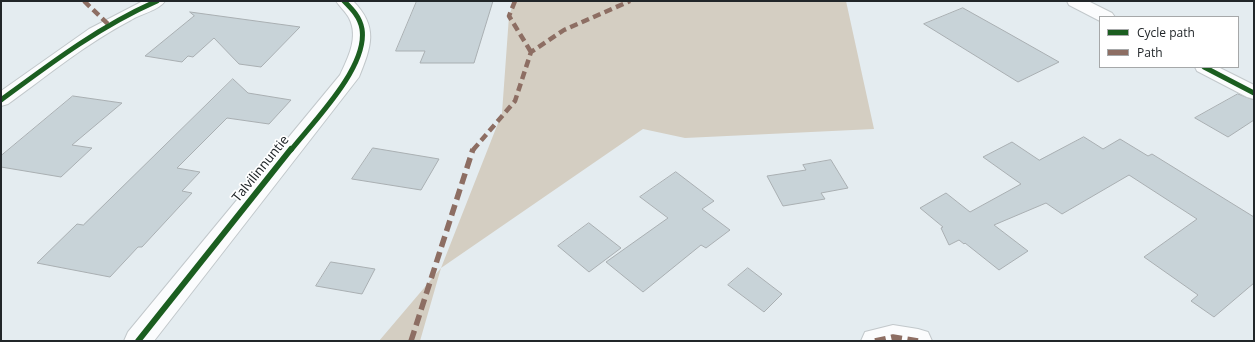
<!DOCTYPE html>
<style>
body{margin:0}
#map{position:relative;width:1255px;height:342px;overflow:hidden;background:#e4ecf0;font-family:"Open Sans",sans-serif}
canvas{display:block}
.frame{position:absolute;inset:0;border:2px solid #212629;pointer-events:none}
.legend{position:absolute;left:1099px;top:16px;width:140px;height:52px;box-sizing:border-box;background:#fff;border:1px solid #a6a8a9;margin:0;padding:5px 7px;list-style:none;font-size:12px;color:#212629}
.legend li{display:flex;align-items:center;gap:8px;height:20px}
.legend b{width:20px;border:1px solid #a6a8a9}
</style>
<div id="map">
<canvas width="1255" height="342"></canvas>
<div class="frame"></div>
<ul class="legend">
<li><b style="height:5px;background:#1b5e20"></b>Cycle path</li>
<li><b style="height:5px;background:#8d6e63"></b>Path</li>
</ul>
</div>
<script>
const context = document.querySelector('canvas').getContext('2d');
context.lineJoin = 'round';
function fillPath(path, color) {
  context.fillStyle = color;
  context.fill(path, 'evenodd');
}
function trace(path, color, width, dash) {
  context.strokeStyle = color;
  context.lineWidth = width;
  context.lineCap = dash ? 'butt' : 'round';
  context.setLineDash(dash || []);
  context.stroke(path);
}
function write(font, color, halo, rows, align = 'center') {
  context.font = font + ' "Open Sans",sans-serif';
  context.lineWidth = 3.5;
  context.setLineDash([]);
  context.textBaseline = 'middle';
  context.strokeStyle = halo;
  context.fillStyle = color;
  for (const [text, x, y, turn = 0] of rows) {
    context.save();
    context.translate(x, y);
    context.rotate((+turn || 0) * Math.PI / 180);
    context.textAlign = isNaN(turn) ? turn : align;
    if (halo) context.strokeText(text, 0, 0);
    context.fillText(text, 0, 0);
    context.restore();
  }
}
fillPath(new Path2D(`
 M 514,1 L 846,1 L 874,129 L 685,138 L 643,129 L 441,268 L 420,341 L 379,341 L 441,268 L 502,113 L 509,16 Z`), '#d4cec2');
const building = new Path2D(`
 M 417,1 L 493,1 L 474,63 L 420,63 L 425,51 L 396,51 Z
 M 963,8 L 1006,32 L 1059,62 L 1018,82 L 924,24 Z
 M 190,12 L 300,27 L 261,67 L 239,64 L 214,38 L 193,57 L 188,56 L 182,62 L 145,56 L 194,16 Z
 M 233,79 L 248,93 L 291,100 L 269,124 L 227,118 L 177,168 L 200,172 L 182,191 L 192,193 L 142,247 L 138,247 L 110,277 L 37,263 L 77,224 L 83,225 Z
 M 1238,94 L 1254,100 L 1254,120 L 1228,137 L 1195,118 Z
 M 73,96 L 122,103 L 72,145 L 92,148 L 61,177 L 1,167 L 1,156 Z
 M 1084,137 L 1103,149 L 1120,139 L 1148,156 L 1152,154 L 1254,217 L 1254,283 L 1214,317 L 1191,301 L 1198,295 L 1144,257 L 1197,219 L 1129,175 L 1062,214 L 1046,203 L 994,225 L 1028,251 L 999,270 L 965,243 L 964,244 L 959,240 L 949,245 L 941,228 L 943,227 L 920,208 L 946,193 L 970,212 L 1021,184 L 983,157 L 1012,142 L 1039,160 Z
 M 373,148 L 439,159 L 421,190 L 352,179 Z
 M 831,160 L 848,188 L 821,193 L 825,199 L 783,206 L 767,176 L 806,170 L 803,165 Z
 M 676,172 L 714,201 L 702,209 L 730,230 L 706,248 L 701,245 L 643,292 L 606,262 L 668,218 L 640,197 Z
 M 589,223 L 621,248 L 589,272 L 558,246 Z
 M 331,262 L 375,269 L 362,294 L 316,286 Z
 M 748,268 L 782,294 L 764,312 L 728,285 Z`);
fillPath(building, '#c8d3d8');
trace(building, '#a9afb2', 1);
const minor = new Path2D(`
 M 143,1 L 165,1 C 159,10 141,14 131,20 C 87,43 48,75 8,104 L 1,106 L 1,91 L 89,29 Z
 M 336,1 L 353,1 C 379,27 371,47 359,77 L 154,341 L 124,341 L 128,332 L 340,75 C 348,58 359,37 349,18 C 346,12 340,7 336,1 Z
 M 1067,1 L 1088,1 L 1112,13 L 1115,17 L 1100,17 L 1100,21 L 1069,5 Z
 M 1195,67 L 1218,67 L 1254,85 L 1254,99 L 1247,97 L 1197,71 Z
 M 893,325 L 918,329 L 928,332 L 932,341 L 861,341 L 865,332 Z`);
trace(minor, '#c2c8cb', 2);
fillPath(minor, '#fbfcfd');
trace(new Path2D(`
 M 84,1 L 108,24
 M 515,1 L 509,16 L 531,52
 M 473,150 L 515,101 L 531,52 L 564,30 L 630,1`), '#8d6e63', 4.5, [8, 4.5]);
trace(new Path2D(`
 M 411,341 L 473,149
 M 875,341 L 893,337 L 918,341`), '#8d6e63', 5.5, [11, 5.5]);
trace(new Path2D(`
 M 1204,67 L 1254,93
 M 1,100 C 51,63 100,26 157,1
 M 291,150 C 314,121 368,67 362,29 C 360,17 352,9 344,1`), '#1b5e20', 5);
trace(new Path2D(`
 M 138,341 L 291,149`), '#1b5e20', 6);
write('13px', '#212629', '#fff', [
 ["Talvilinnuntie",261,169,-51]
]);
</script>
